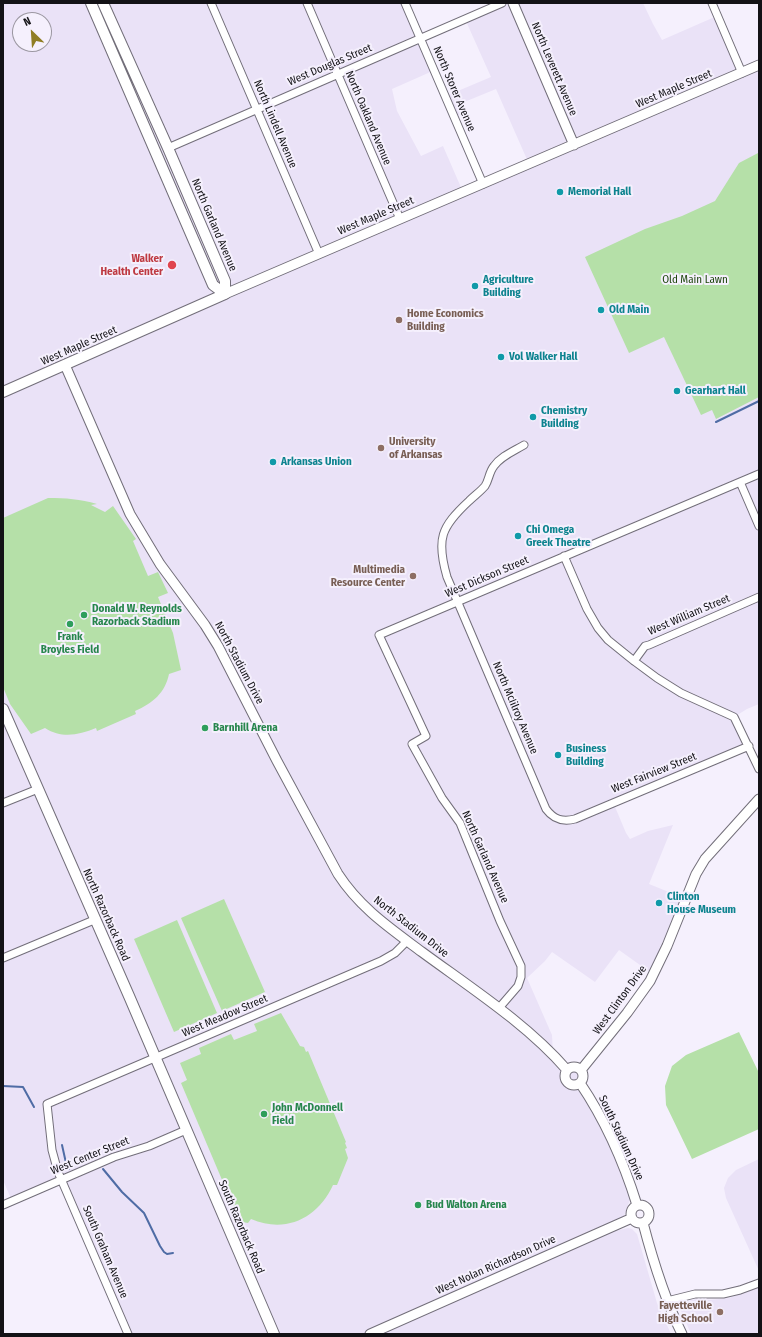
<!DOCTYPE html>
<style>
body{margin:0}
#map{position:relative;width:762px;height:1337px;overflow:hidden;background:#f5f0fd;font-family:"Fira Sans Condensed",sans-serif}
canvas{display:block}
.frame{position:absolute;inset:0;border:4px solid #131216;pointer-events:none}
.north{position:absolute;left:12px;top:12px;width:40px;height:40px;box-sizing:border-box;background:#f5f0fd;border:1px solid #9b97a1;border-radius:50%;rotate:335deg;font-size:11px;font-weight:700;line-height:16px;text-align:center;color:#131216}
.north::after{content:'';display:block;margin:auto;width:14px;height:18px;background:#907e25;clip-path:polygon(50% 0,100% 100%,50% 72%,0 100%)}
</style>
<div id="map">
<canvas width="762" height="1337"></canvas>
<div class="frame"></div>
<div class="north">N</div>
</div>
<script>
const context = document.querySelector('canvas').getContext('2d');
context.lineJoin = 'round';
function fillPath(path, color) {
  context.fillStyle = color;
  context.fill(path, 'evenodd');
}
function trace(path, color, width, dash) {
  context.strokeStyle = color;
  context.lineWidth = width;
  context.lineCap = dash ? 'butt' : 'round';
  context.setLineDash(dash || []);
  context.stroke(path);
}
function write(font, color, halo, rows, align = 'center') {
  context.font = font + ' "Fira Sans Condensed",sans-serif';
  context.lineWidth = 4;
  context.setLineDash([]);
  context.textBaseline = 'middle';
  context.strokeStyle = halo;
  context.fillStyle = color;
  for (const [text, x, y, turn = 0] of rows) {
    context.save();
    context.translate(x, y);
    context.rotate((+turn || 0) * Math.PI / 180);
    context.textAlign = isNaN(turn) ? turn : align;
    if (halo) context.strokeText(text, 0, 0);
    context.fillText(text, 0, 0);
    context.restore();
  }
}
fillPath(new Path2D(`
 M 3,3 L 405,3 L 435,70 L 392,89 L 397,111 L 421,156 L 443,146 L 463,192 L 529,164 L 496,89 L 457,105 L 461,114 L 454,117 L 446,96 L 491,77 L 465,19 L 502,3 L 643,3 L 653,24 L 662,40 L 717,16 L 742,72 L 759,65 L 759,704 L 747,709 L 734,717 L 749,746 L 613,802 L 626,833 L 630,839 L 648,831 L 673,825 L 649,884 L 686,899 L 654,975 L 619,950 L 595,982 L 552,952 L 545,961 L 527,978 L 552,1035 L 553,1054 L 569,1068 L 573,1067 L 581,1070 L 583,1073 L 582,1079 L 633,1191 L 619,1230 L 628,1228 L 632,1229 L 637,1234 L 657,1303 L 671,1334 L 128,1334 L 61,1179 L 12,1201 L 3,1180 ZM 20,20 L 44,20 L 44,44 L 20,44 Z
 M 759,1159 L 759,1271 L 726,1198 L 724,1188 L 728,1178 L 736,1170 Z
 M 759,1287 L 759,1334 L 691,1334 L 679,1306 L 684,1302 L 697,1299 L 710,1300 L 729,1298 Z`), '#eae2f7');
fillPath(new Path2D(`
 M 758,145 L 759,145 L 759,397 L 716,419 L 712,410 L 701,415 L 664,337 L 629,353 L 585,257 L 645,229 L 682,216 L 715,201 L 739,163 L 758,153 Z
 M 48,498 C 66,498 80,499 97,504 L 91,505 L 105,512 L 113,506 L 136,539 L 133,541 L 148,576 L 158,572 L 168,593 L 158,597 L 173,633 L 181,670 L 169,674 C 165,693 153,703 135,711 L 136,714 L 97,731 L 96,728 C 79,735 62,739 45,728 L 31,734 L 10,704 L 3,687 L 3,518 Z
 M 224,899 L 265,992 L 222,1011 L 181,918 Z
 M 177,920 L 217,1013 L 174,1032 L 134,939 Z
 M 281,1013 L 300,1046 L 304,1047 L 306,1052 L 308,1051 L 346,1142 L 345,1143 L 347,1148 L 345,1149 L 348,1158 L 337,1185 L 333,1185 C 318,1218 286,1234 251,1219 L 248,1223 L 242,1222 L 241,1219 L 239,1220 L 181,1083 L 187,1080 L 180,1063 L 201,1054 L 199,1048 L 231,1034 L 234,1040 L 257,1031 L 254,1024 Z
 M 739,1032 L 759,1073 L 759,1129 L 692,1159 L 666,1105 L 665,1086 L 672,1066 L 686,1055 Z`), '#b5e0a8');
trace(new Path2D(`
 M 716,422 L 759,401
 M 3,1086 L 23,1087 L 34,1107
 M 62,1145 L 66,1163 L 69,1169
 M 103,1169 L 122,1192 L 144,1213 L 160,1246 L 164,1252 L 167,1254 L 173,1253`), '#4f6ca5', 2);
const minor = new Path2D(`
 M 211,3 L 319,254
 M 307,3 L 400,219
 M 405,3 L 483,184
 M 712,3 L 742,73
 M 168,148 L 502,3
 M 524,445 C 514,451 501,456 494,466 C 489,472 489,480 485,486 C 481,491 474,496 469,501 C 441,527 436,539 447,577 L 546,809 C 554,820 563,822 575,819 L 749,746
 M 740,482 L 759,526
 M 564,556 L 587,609 L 598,628 L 608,640 L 634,661 L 657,678 L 681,693 L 734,717 L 759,769
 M 634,661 L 645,646 L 649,645 L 759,597
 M 3,803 L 38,789
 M 3,958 L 94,920
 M 499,1008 L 518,986 L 521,977 L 521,966 L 500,921 L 460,823 L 442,798 L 412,744 L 426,736 L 379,635 L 759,474
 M 3,1205 L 114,1157 L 149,1146 L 186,1130
 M 667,1301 L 695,1294 L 723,1294 L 740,1290 L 759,1283
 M 128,1334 L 58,1172 L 52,1150 L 47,1104 L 381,961 L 395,953 L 407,941`);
const tertiary = new Path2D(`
 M 513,3 L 574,145
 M 225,294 L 759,65
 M 65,365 L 130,514 L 160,564 L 205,625 L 218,646 L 277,761 L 338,874 C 360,908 390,928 422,952 C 471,988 527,1024 567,1070
 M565 1076a9 9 0 1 1 18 0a9 9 0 1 1-18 0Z
 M 581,1070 L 627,1013 L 650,981 L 667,946 L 696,874 L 705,859 L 759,799
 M 580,1083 C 605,1120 624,1163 637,1205
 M631 1214a9 9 0 1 1 18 0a9 9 0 1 1-18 0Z
 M 643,1223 C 653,1261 664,1298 682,1334
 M 370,1334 L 632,1218`);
const secondary = new Path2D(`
 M 91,3 L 213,285 L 225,294
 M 103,3 L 168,148 L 225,281 L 225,294
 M 3,392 L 225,294
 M 3,709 L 129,996 L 274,1334`);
trace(minor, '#726e79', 9);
trace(tertiary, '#726e79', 11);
trace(secondary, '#726e79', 12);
trace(minor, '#fff', 7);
trace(tertiary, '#fff', 9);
trace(secondary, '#fff', 10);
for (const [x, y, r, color] of [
 [560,192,4,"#0f9aa8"],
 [172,265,5,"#e0444e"],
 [475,286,4,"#0f9aa8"],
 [601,310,4,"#0f9aa8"],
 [399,320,4,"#8d6e63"],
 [501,357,4,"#0f9aa8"],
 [677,391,4,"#0f9aa8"],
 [533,417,4,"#0f9aa8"],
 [381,448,4,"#8d6e63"],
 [273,462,4,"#0f9aa8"],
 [518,536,4,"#0f9aa8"],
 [413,576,4,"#8d6e63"],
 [84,615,4,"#2e9e5b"],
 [70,624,4,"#2e9e5b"],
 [205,728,4,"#2e9e5b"],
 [558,755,4,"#0f9aa8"],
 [659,903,4,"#0f9aa8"],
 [264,1114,4,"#2e9e5b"],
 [418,1205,4,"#2e9e5b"],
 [720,1312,4,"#8d6e63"]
]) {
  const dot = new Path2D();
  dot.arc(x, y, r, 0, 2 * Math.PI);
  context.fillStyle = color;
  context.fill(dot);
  trace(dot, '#f5f0fd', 1.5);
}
write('11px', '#131216', '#f5f0fd', [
 ["West Douglas Street",330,65,-23],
 ["North Leverett Avenue",554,69,67],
 ["North Storer Avenue",454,89,67],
 ["West Maple Street",674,89,-23],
 ["North Oakland Avenue",368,118,67],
 ["North Lindell Avenue",275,124,67],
 ["West Maple Street",376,216,-23],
 ["North Garland Avenue",214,225,67],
 ["West Maple Street",79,346,-24],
 ["West Dickson Street",487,577,-23],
 ["West William Street",689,615,-23],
 ["North Stadium Drive",239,663,62],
 ["North McIilroy Avenue",515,708,67],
 ["West Fairview Street",654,773,-22],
 ["North Garland Avenue",485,857,66],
 ["North Razorback Road",106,915,66],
 ["North Stadium Drive",411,927,38],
 ["West Clinton Drive",620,1000,-54],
 ["West Meadow Street",225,1016,-23],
 ["South Stadium Drive",621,1138,65],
 ["West Center Street",90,1156,-22],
 ["South Razorback Road",241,1227,67],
 ["South Graham Avenue",105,1252,67],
 ["West Nolan Richardson Drive",496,1265,-24]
]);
write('bold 11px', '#0d838f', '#f5f0fd', [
 ["Memorial Hall",568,192],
 ["Agriculture",483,280],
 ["Building",483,293],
 ["Old Main",609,310],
 ["Vol Walker Hall",509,357],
 ["Gearhart Hall",685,391],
 ["Chemistry",541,411],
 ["Building",541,424],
 ["Arkansas Union",281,462],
 ["Chi Omega",526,530],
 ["Greek Theatre",526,543],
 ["Business",566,749],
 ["Building",566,762],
 ["Clinton",667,897],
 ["House Museum",667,910]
], 'left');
write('bold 11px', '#be3a42', '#f5f0fd', [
 ["Walker",163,259],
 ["Health Center",163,272]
], 'right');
write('11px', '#1f470e', '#f5f0fd', [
 ["Old Main Lawn",695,280]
]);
write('bold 11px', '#785e54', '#f5f0fd', [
 ["Home Economics",407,314],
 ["Building",407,327],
 ["University",389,442],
 ["of Arkansas",389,455],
 ["Multimedia",405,570,"right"],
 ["Resource Center",405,583,"right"],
 ["Fayetteville",712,1306,"right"],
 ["High School",712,1319,"right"]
], 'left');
write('bold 11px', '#27864d', '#f5f0fd', [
 ["Donald W. Reynolds",92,609],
 ["Razorback Stadium",92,622],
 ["Frank",70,637,"center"],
 ["Broyles Field",70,650,"center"],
 ["Barnhill Arena",213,728],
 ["John McDonnell",272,1108],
 ["Field",272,1121],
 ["Bud Walton Arena",426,1205]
], 'left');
</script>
